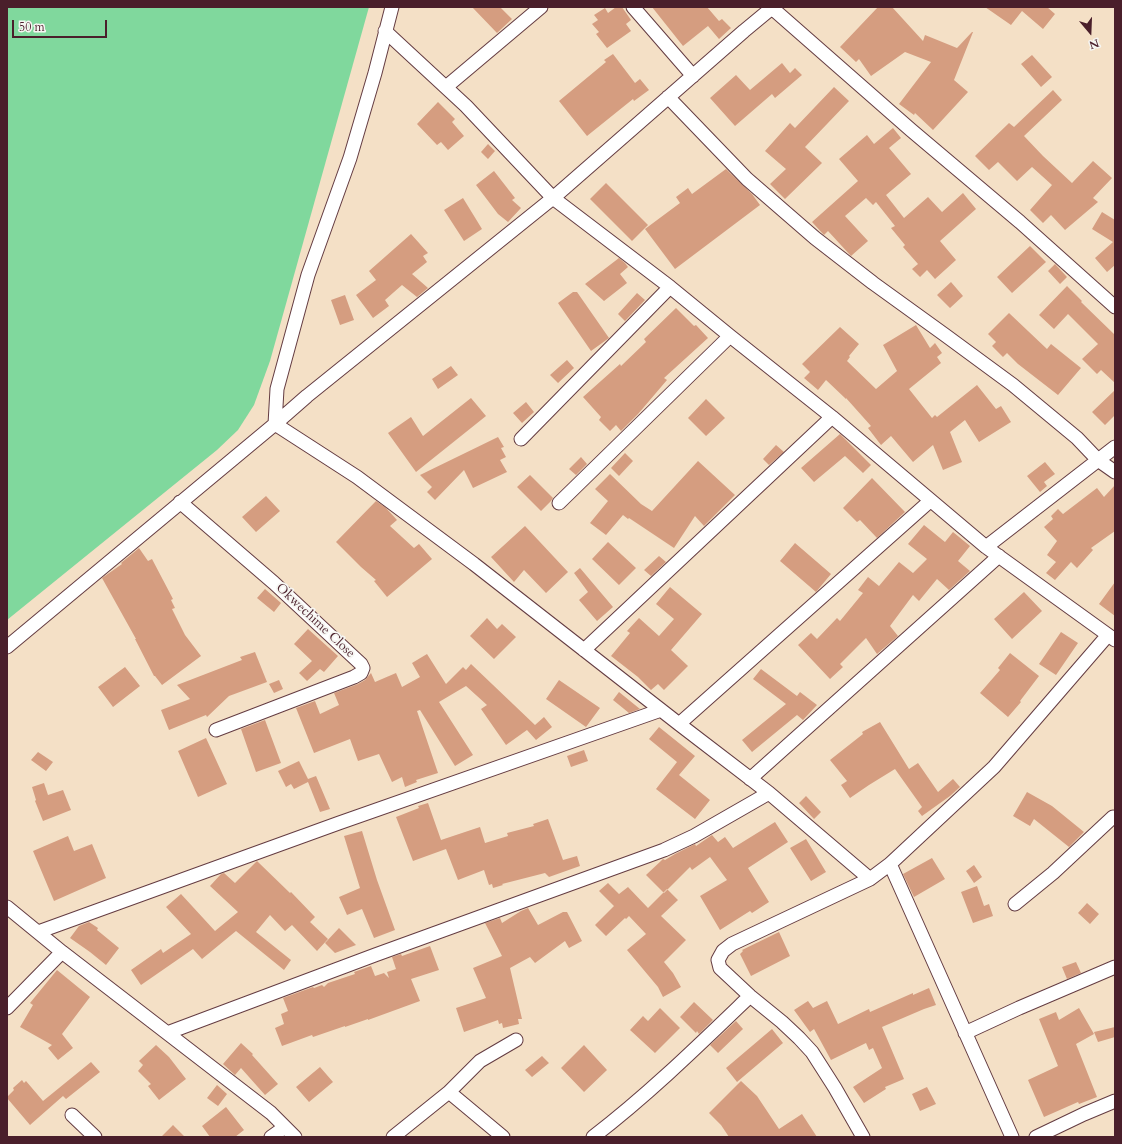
<!DOCTYPE html>
<style>
body{margin:0}
#map{position:relative;width:1122px;height:1144px;overflow:hidden;background:#f4e0c6;font-family:Cardo,serif}
canvas{display:block}
.frame{position:absolute;inset:0;border:8px solid #4a1f2b;pointer-events:none}
.north{position:absolute;left:1070px;top:12px;width:40px;height:40px;-webkit-text-stroke:3px #f6f6f2;paint-order:stroke;rotate:161deg;font-size:11px;font-weight:700;line-height:16px;text-align:center;color:#4a1f2b}
.north::after{content:'';display:block;margin:auto;width:14px;height:18px;background:#4a1f2b;clip-path:polygon(50% 0,100% 100%,50% 72%,0 100%)}
.scale{position:absolute;left:12px;top:20px;width:95px;height:18px;box-sizing:border-box;border:2px solid #4a1f2b;border-top:0;padding-left:5px;font-size:12px;line-height:14px;white-space:nowrap;color:#4a1f2b;-webkit-text-stroke:3px #f6f6f2;paint-order:stroke}
</style>
<div id="map">
<canvas width="1122" height="1144"></canvas>
<div class="frame"></div>
<div class="north">N</div>
<div class="scale">50 m</div>
</div>
<script>
const context = document.querySelector('canvas').getContext('2d');
context.lineJoin = 'round';
function fillPath(path, color) {
  context.fillStyle = color;
  context.fill(path, 'evenodd');
}
function trace(path, color, width, dash) {
  context.strokeStyle = color;
  context.lineWidth = width;
  context.lineCap = dash ? 'butt' : 'round';
  context.setLineDash(dash || []);
  context.stroke(path);
}
function write(font, color, halo, rows, align = 'center') {
  context.font = font + ' Cardo,serif';
  context.lineWidth = 3.5;
  context.setLineDash([]);
  context.textBaseline = 'middle';
  context.strokeStyle = halo;
  context.fillStyle = color;
  for (const [text, x, y, turn = 0] of rows) {
    context.save();
    context.translate(x, y);
    context.rotate((+turn || 0) * Math.PI / 180);
    context.textAlign = isNaN(turn) ? turn : align;
    if (halo) context.strokeText(text, 0, 0);
    context.fillText(text, 0, 0);
    context.restore();
  }
}
fillPath(new Path2D(`
 M 7,7 L 369,7 L 270,361 L 254,405 L 238,430 L 217,450 L 7,620 Z`), '#80d89d');
fillPath(new Path2D(`
 M 472,7 L 500,7 L 512,19 L 497,33 Z
 M 616,7 L 622,7 L 631,20 L 626,24 L 631,31 L 607,48 L 596,34 L 599,32 L 592,24 L 598,20 L 594,15 L 605,8 L 608,13 Z
 M 652,7 L 707,7 L 719,21 L 722,19 L 731,28 L 719,39 L 708,26 L 683,46 Z
 M 878,7 L 892,7 L 923,41 L 925,35 L 957,48 L 972,32 L 973,32 L 954,80 L 968,92 L 933,130 L 915,113 L 914,115 L 899,104 L 931,62 L 905,52 L 871,76 L 859,59 L 856,62 L 840,47 Z
 M 985,7 L 1047,7 L 1055,14 L 1043,29 L 1022,11 L 1011,25 Z
 M 613,54 L 635,83 L 640,79 L 649,90 L 634,101 L 633,99 L 587,136 L 559,101 L 606,62 L 604,60 Z
 M 1032,55 L 1052,77 L 1041,87 L 1021,64 Z
 M 782,63 L 790,73 L 795,68 L 802,75 L 775,98 L 772,94 L 735,126 L 710,98 L 736,75 L 750,90 Z
 M 834,87 L 849,101 L 805,147 L 822,163 L 785,199 L 770,184 L 786,169 L 765,151 L 790,123 L 795,128 Z
 M 1053,90 L 1062,100 L 1024,136 L 1043,156 L 1072,183 L 1093,161 L 1112,178 L 1093,198 L 1098,202 L 1065,230 L 1051,215 L 1043,223 L 1030,210 L 1052,185 L 1032,167 L 1017,181 L 998,162 L 989,170 L 975,156 L 1009,123 L 1014,127 Z
 M 438,102 L 455,119 L 452,122 L 464,136 L 448,150 L 441,142 L 437,145 L 417,124 Z
 M 893,128 L 901,138 L 889,148 L 911,174 L 886,195 L 904,218 L 928,197 L 942,212 L 963,193 L 976,209 L 940,241 L 956,260 L 935,279 L 927,270 L 920,277 L 912,269 L 918,264 L 903,247 L 905,245 L 891,228 L 895,226 L 876,202 L 873,205 L 866,198 L 845,216 L 868,241 L 851,256 L 828,231 L 824,235 L 812,222 L 858,181 L 839,159 L 867,135 L 874,144 Z
 M 488,144 L 495,151 L 488,159 L 481,152 Z
 M 726,169 L 752,194 L 760,205 L 675,269 L 645,229 L 680,203 L 676,197 L 688,188 L 692,194 Z
 M 494,171 L 515,198 L 512,200 L 521,208 L 508,222 L 498,214 L 476,185 Z
 M 606,183 L 648,225 L 632,241 L 590,199 Z
 M 463,198 L 482,229 L 464,241 L 444,210 Z
 M 1102,212 L 1115,220 L 1115,265 L 1107,272 L 1095,258 L 1113,242 L 1092,229 Z
 M 411,234 L 428,253 L 423,256 L 427,262 L 412,274 L 428,288 L 417,297 L 402,285 L 385,300 L 389,306 L 373,318 L 356,295 L 376,280 L 369,271 Z
 M 1030,246 L 1046,262 L 1012,293 L 997,277 Z
 M 619,258 L 625,263 L 628,267 L 620,274 L 627,283 L 604,301 L 585,284 Z
 M 1055,264 L 1067,277 L 1060,284 L 1048,271 Z
 M 951,282 L 963,296 L 950,308 L 937,295 Z
 M 1067,286 L 1082,301 L 1081,302 L 1115,335 L 1115,383 L 1101,370 L 1097,374 L 1082,359 L 1098,344 L 1068,314 L 1054,329 L 1039,315 Z
 M 573,292 L 577,292 L 609,338 L 591,351 L 558,303 Z
 M 637,293 L 645,300 L 625,321 L 618,314 Z
 M 345,295 L 354,320 L 340,325 L 331,300 Z
 M 676,308 L 694,326 L 696,325 L 708,338 L 664,378 L 667,380 L 638,414 L 621,431 L 616,425 L 610,431 L 599,420 L 601,417 L 583,397 L 620,364 L 621,366 L 646,342 L 644,339 Z
 M 1009,313 L 1047,349 L 1051,344 L 1081,368 L 1058,395 L 1018,364 L 1007,353 L 1003,357 L 992,346 L 996,342 L 988,334 Z
 M 916,325 L 930,348 L 935,343 L 942,353 L 937,357 L 941,363 L 909,389 L 932,418 L 935,415 L 937,417 L 977,385 L 996,409 L 1001,406 L 1011,422 L 979,442 L 965,420 L 950,432 L 962,462 L 943,470 L 933,445 L 913,462 L 891,436 L 881,445 L 868,428 L 871,426 L 846,398 L 846,399 L 826,380 L 818,390 L 804,378 L 810,372 L 802,364 L 840,327 L 859,344 L 849,356 L 850,357 L 847,361 L 876,389 L 897,371 L 883,345 Z
 M 567,360 L 574,368 L 558,383 L 550,375 Z
 M 451,366 L 458,375 L 438,389 L 432,379 Z
 M 1115,390 L 1115,415 L 1105,425 L 1092,412 Z
 M 471,398 L 486,416 L 416,472 L 388,433 L 411,417 L 423,436 Z
 M 706,399 L 725,418 L 706,436 L 688,418 Z
 M 526,402 L 534,412 L 522,423 L 513,413 Z
 M 840,434 L 871,465 L 863,473 L 845,456 L 814,482 L 801,468 Z
 M 498,437 L 504,447 L 501,448 L 506,457 L 500,460 L 507,472 L 473,488 L 464,470 L 435,500 L 427,492 L 432,487 L 420,475 Z
 M 776,445 L 784,452 L 769,465 L 763,459 Z
 M 625,453 L 633,461 L 619,476 L 611,468 Z
 M 581,457 L 587,464 L 576,475 L 569,469 Z
 M 698,461 L 735,495 L 704,526 L 695,516 L 674,548 L 629,518 L 628,519 L 623,515 L 606,535 L 590,523 L 608,501 L 595,489 L 610,474 L 641,504 L 652,511 Z
 M 1045,462 L 1055,474 L 1044,482 L 1047,486 L 1040,492 L 1027,476 Z
 M 530,475 L 553,498 L 551,501 L 541,511 L 517,487 Z
 M 872,478 L 905,512 L 877,538 L 860,520 L 857,522 L 843,508 Z
 M 1115,485 L 1115,531 L 1091,548 L 1093,550 L 1077,568 L 1071,562 L 1055,580 L 1046,573 L 1056,562 L 1047,555 L 1057,541 L 1044,527 L 1053,519 L 1051,516 L 1058,509 L 1063,514 L 1097,488 L 1104,497 Z
 M 266,496 L 280,511 L 256,532 L 242,517 Z
 M 376,501 L 385,507 L 397,520 L 390,526 L 414,548 L 419,544 L 432,559 L 387,597 L 374,581 L 376,580 L 361,567 L 336,542 Z
 M 924,525 L 945,542 L 953,532 L 970,546 L 958,561 L 970,571 L 949,590 L 937,579 L 919,601 L 913,595 L 890,626 L 898,636 L 877,654 L 866,638 L 840,664 L 843,667 L 830,679 L 798,645 L 811,633 L 817,639 L 837,618 L 840,621 L 863,593 L 858,590 L 868,577 L 879,586 L 899,562 L 913,573 L 927,559 L 908,544 Z
 M 525,526 L 568,572 L 546,593 L 524,570 L 514,582 L 491,557 Z
 M 608,542 L 636,568 L 619,585 L 592,559 Z
 M 795,543 L 831,574 L 816,592 L 780,561 Z
 M 139,548 L 148,561 L 152,559 L 173,599 L 171,600 L 175,608 L 172,609 L 185,635 L 201,656 L 162,685 L 155,676 L 154,676 L 135,639 L 136,639 L 102,578 L 122,564 L 121,563 Z
 M 659,556 L 666,562 L 651,576 L 644,570 Z
 M 580,568 L 613,607 L 597,621 L 579,600 L 588,592 L 574,573 Z
 M 1115,582 L 1115,616 L 1099,604 Z
 M 670,587 L 702,614 L 671,650 L 688,666 L 664,690 L 658,684 L 651,690 L 638,677 L 611,656 L 630,633 L 627,631 L 639,618 L 659,636 L 674,619 L 656,604 Z
 M 265,589 L 281,603 L 274,612 L 257,598 Z
 M 1024,592 L 1042,611 L 1012,639 L 994,619 Z
 M 487,618 L 497,629 L 502,624 L 516,637 L 494,659 L 470,636 Z
 M 308,629 L 338,656 L 324,672 L 320,669 L 307,681 L 299,673 L 312,661 L 294,644 Z
 M 1061,632 L 1078,643 L 1056,675 L 1039,664 Z
 M 255,652 L 267,682 L 229,696 L 207,717 L 206,715 L 169,730 L 161,710 L 190,699 L 177,685 L 242,660 L 240,657 Z
 M 1010,653 L 1039,676 L 1020,701 L 1021,702 L 1008,717 L 980,693 L 1000,670 L 998,668 Z
 M 427,654 L 446,684 L 463,667 L 466,670 L 471,664 L 535,725 L 544,717 L 552,727 L 536,740 L 527,730 L 506,745 L 481,709 L 487,705 L 466,686 L 439,702 L 473,755 L 455,766 L 420,710 L 417,711 L 438,773 L 416,780 L 417,782 L 405,787 L 402,777 L 392,782 L 379,754 L 358,761 L 350,739 L 314,753 L 296,708 L 315,701 L 320,714 L 339,705 L 334,693 L 358,684 L 365,680 L 371,673 L 375,682 L 396,673 L 402,687 L 420,677 L 412,663 Z
 M 125,667 L 140,686 L 113,707 L 98,687 Z
 M 761,669 L 797,696 L 800,692 L 817,705 L 803,720 L 797,715 L 752,752 L 742,740 L 786,704 L 753,679 Z
 M 279,680 L 283,689 L 274,693 L 269,684 Z
 M 559,680 L 600,708 L 586,727 L 546,699 Z
 M 619,692 L 640,709 L 629,713 L 613,700 Z
 M 265,720 L 281,763 L 256,772 L 241,729 Z
 M 880,722 L 909,769 L 918,763 L 938,792 L 953,779 L 960,787 L 950,796 L 922,816 L 918,811 L 922,807 L 895,769 L 869,785 L 850,798 L 841,785 L 847,781 L 830,760 L 863,734 L 862,732 Z
 M 659,727 L 695,756 L 679,775 L 710,800 L 695,819 L 656,789 L 677,762 L 649,739 Z
 M 206,738 L 227,784 L 198,797 L 178,751 Z
 M 584,750 L 588,761 L 571,767 L 567,756 Z
 M 38,752 L 53,762 L 46,771 L 31,760 Z
 M 299,761 L 308,779 L 316,776 L 330,809 L 320,812 L 308,782 L 294,789 L 291,784 L 286,787 L 278,771 Z
 M 44,783 L 48,795 L 63,790 L 71,810 L 43,821 L 35,801 L 36,800 L 32,787 Z
 M 1027,792 L 1052,806 L 1084,832 L 1069,847 L 1034,819 L 1030,826 L 1013,816 Z
 M 806,796 L 821,812 L 814,819 L 799,803 Z
 M 428,803 L 441,840 L 480,827 L 485,843 L 508,836 L 507,833 L 534,826 L 533,824 L 548,819 L 563,860 L 577,856 L 580,866 L 549,877 L 545,873 L 502,884 L 503,885 L 493,888 L 492,884 L 489,885 L 484,870 L 458,880 L 446,849 L 413,861 L 396,817 L 419,808 L 418,806 Z
 M 775,822 L 788,842 L 748,868 L 769,902 L 752,913 L 750,911 L 720,930 L 700,896 L 727,880 L 710,857 L 692,870 L 690,867 L 664,893 L 646,875 L 663,859 L 665,860 L 675,854 L 695,844 L 696,846 L 712,835 L 718,842 L 725,837 L 733,848 Z
 M 362,831 L 377,880 L 395,930 L 374,938 L 362,909 L 347,915 L 339,897 L 360,888 L 344,836 Z
 M 68,836 L 74,851 L 92,844 L 106,878 L 54,901 L 33,851 Z
 M 806,839 L 826,872 L 811,881 L 790,848 Z
 M 932,858 L 945,879 L 914,897 L 903,874 Z
 M 257,861 L 290,893 L 291,892 L 315,917 L 310,922 L 328,939 L 317,951 L 292,925 L 285,931 L 270,915 L 256,932 L 291,960 L 284,970 L 236,931 L 202,959 L 193,949 L 141,985 L 131,970 L 161,949 L 163,953 L 191,934 L 166,907 L 181,894 L 215,931 L 238,912 L 210,886 L 221,874 L 224,873 L 235,883 Z
 M 974,865 L 982,877 L 974,883 L 966,871 Z
 M 608,883 L 619,894 L 628,887 L 648,908 L 667,889 L 678,900 L 661,916 L 686,940 L 664,962 L 673,973 L 681,987 L 663,997 L 658,987 L 627,950 L 646,934 L 629,916 L 626,919 L 625,918 L 606,936 L 595,925 L 614,906 L 599,891 Z
 M 977,886 L 984,906 L 989,904 L 993,916 L 973,923 L 961,892 Z
 M 1087,903 L 1099,914 L 1090,924 L 1078,913 Z
 M 528,908 L 538,925 L 563,912 L 567,912 L 582,941 L 569,948 L 565,941 L 535,963 L 530,957 L 510,968 L 522,1019 L 518,1019 L 519,1024 L 503,1028 L 502,1023 L 499,1024 L 498,1020 L 464,1032 L 456,1008 L 486,998 L 473,968 L 502,956 L 485,923 L 500,918 L 502,923 L 521,911 Z
 M 89,922 L 98,928 L 97,930 L 119,948 L 106,965 L 90,952 L 70,938 L 79,926 Z
 M 339,928 L 356,945 L 335,953 L 325,943 Z
 M 779,932 L 790,956 L 751,976 L 740,954 L 743,951 L 742,950 Z
 M 430,946 L 439,970 L 411,979 L 420,1001 L 368,1020 L 368,1019 L 345,1027 L 345,1026 L 313,1037 L 312,1035 L 282,1046 L 275,1028 L 284,1024 L 281,1014 L 288,1011 L 283,998 L 313,987 L 314,988 L 322,985 L 324,987 L 328,983 L 355,974 L 354,972 L 371,966 L 375,976 L 384,973 L 389,978 L 387,972 L 396,969 L 392,957 L 401,954 L 402,956 Z
 M 1076,962 L 1081,973 L 1067,979 L 1062,967 Z
 M 57,970 L 90,997 L 62,1034 L 73,1048 L 58,1060 L 48,1048 L 52,1045 L 20,1027 L 33,1005 L 30,1003 Z
 M 929,988 L 936,1005 L 924,1009 L 882,1027 L 904,1079 L 885,1087 L 886,1089 L 864,1103 L 853,1087 L 882,1068 L 873,1048 L 869,1050 L 866,1043 L 831,1060 L 814,1029 L 810,1032 L 794,1010 L 808,1001 L 813,1008 L 827,1001 L 838,1024 L 869,1009 L 870,1012 L 913,993 L 913,995 Z
 M 694,1002 L 713,1020 L 699,1034 L 697,1031 L 696,1033 L 680,1017 Z
 M 660,1008 L 680,1028 L 655,1053 L 630,1030 L 643,1016 L 648,1021 Z
 M 1079,1008 L 1094,1034 L 1076,1044 L 1097,1097 L 1079,1104 L 1078,1102 L 1044,1117 L 1028,1080 L 1058,1066 L 1039,1019 L 1056,1012 L 1059,1020 Z
 M 736,1021 L 743,1029 L 718,1053 L 710,1045 Z
 M 1115,1027 L 1115,1037 L 1098,1042 L 1094,1032 Z
 M 772,1029 L 783,1043 L 737,1082 L 726,1068 Z
 M 241,1043 L 253,1054 L 252,1055 L 278,1084 L 265,1095 L 241,1068 L 235,1075 L 223,1064 Z
 M 156,1045 L 169,1057 L 186,1079 L 159,1100 L 148,1086 L 151,1084 L 138,1071 L 143,1065 L 139,1061 Z
 M 584,1045 L 607,1070 L 584,1092 L 561,1068 Z
 M 542,1056 L 549,1063 L 532,1077 L 525,1070 Z
 M 91,1062 L 100,1072 L 66,1099 L 63,1096 L 30,1125 L 7,1098 L 7,1097 L 14,1090 L 13,1088 L 22,1080 L 24,1083 L 26,1081 L 43,1101 Z
 M 320,1067 L 333,1082 L 309,1102 L 296,1087 Z
 M 741,1081 L 757,1096 L 779,1129 L 802,1114 L 817,1137 L 729,1137 L 721,1125 L 709,1113 Z
 M 217,1085 L 227,1094 L 218,1106 L 207,1098 Z
 M 927,1087 L 936,1104 L 920,1111 L 912,1094 Z
 M 226,1107 L 244,1130 L 235,1137 L 210,1137 L 202,1126 Z
 M 173,1125 L 185,1137 L 161,1137 Z`), '#d59d80');
const minor = new Path2D(`
 M 633,7 L 693,76
 M 773,7 L 744,31 L 553,198 L 307,396 L 275,424 L 357,477 L 474,564 L 679,724 L 769,793 L 870,879
 M 772,8 L 911,130 L 1020,222 L 1115,307
 M 385,31 L 466,106 L 553,198 L 670,287 L 730,336 L 832,417 L 986,547 L 1115,640
 M 446,87 L 541,7
 M 668,97 L 747,179 L 815,238 L 873,283 L 945,335 L 1013,385 L 1077,438 L 1098,460 L 1115,472
 M 521,439 L 670,287
 M 180,502 L 274,583 L 361,664 L 363,668 L 361,673 L 354,677 L 216,730
 M 559,503 L 730,336
 M 986,547 L 1115,447
 M 7,647 L 275,424 L 277,389 L 308,275 L 350,158 L 375,73 L 392,7
 M 584,650 L 832,417
 M 679,724 L 930,501
 M 750,779 L 999,556
 M 890,864 L 1012,1137
 M 1015,904 L 1053,873 L 1113,817
 M 7,907 L 62,952 L 271,1113 L 295,1137
 M 38,932 L 339,823 L 661,710
 M 7,1008 L 62,952
 M 167,1033 L 375,955 L 664,850 L 694,836 L 769,793
 M 965,1033 L 1019,1008 L 1115,967
 M 449,1092 L 503,1137
 M 72,1115 L 95,1137
 M 271,1137 L 285,1127
 M 393,1137 L 449,1092 L 480,1061 L 516,1040
 M 593,1137 C 649,1094 699,1045 750,996
 M 863,1137 L 835,1088 L 812,1052 L 799,1038 L 782,1022 L 750,996 L 720,968 L 718,960 L 723,951 L 732,944 L 870,879 L 890,864 L 994,767 L 1108,635
 M 1036,1137 L 1084,1114 L 1115,1101`);
trace(minor, '#643c42', 15);
trace(minor, '#fff', 13);
write('13px', '#4a1f2b', '#f6f6f2', [
 ["Okwechime Close",315,621,43]
]);
</script>
